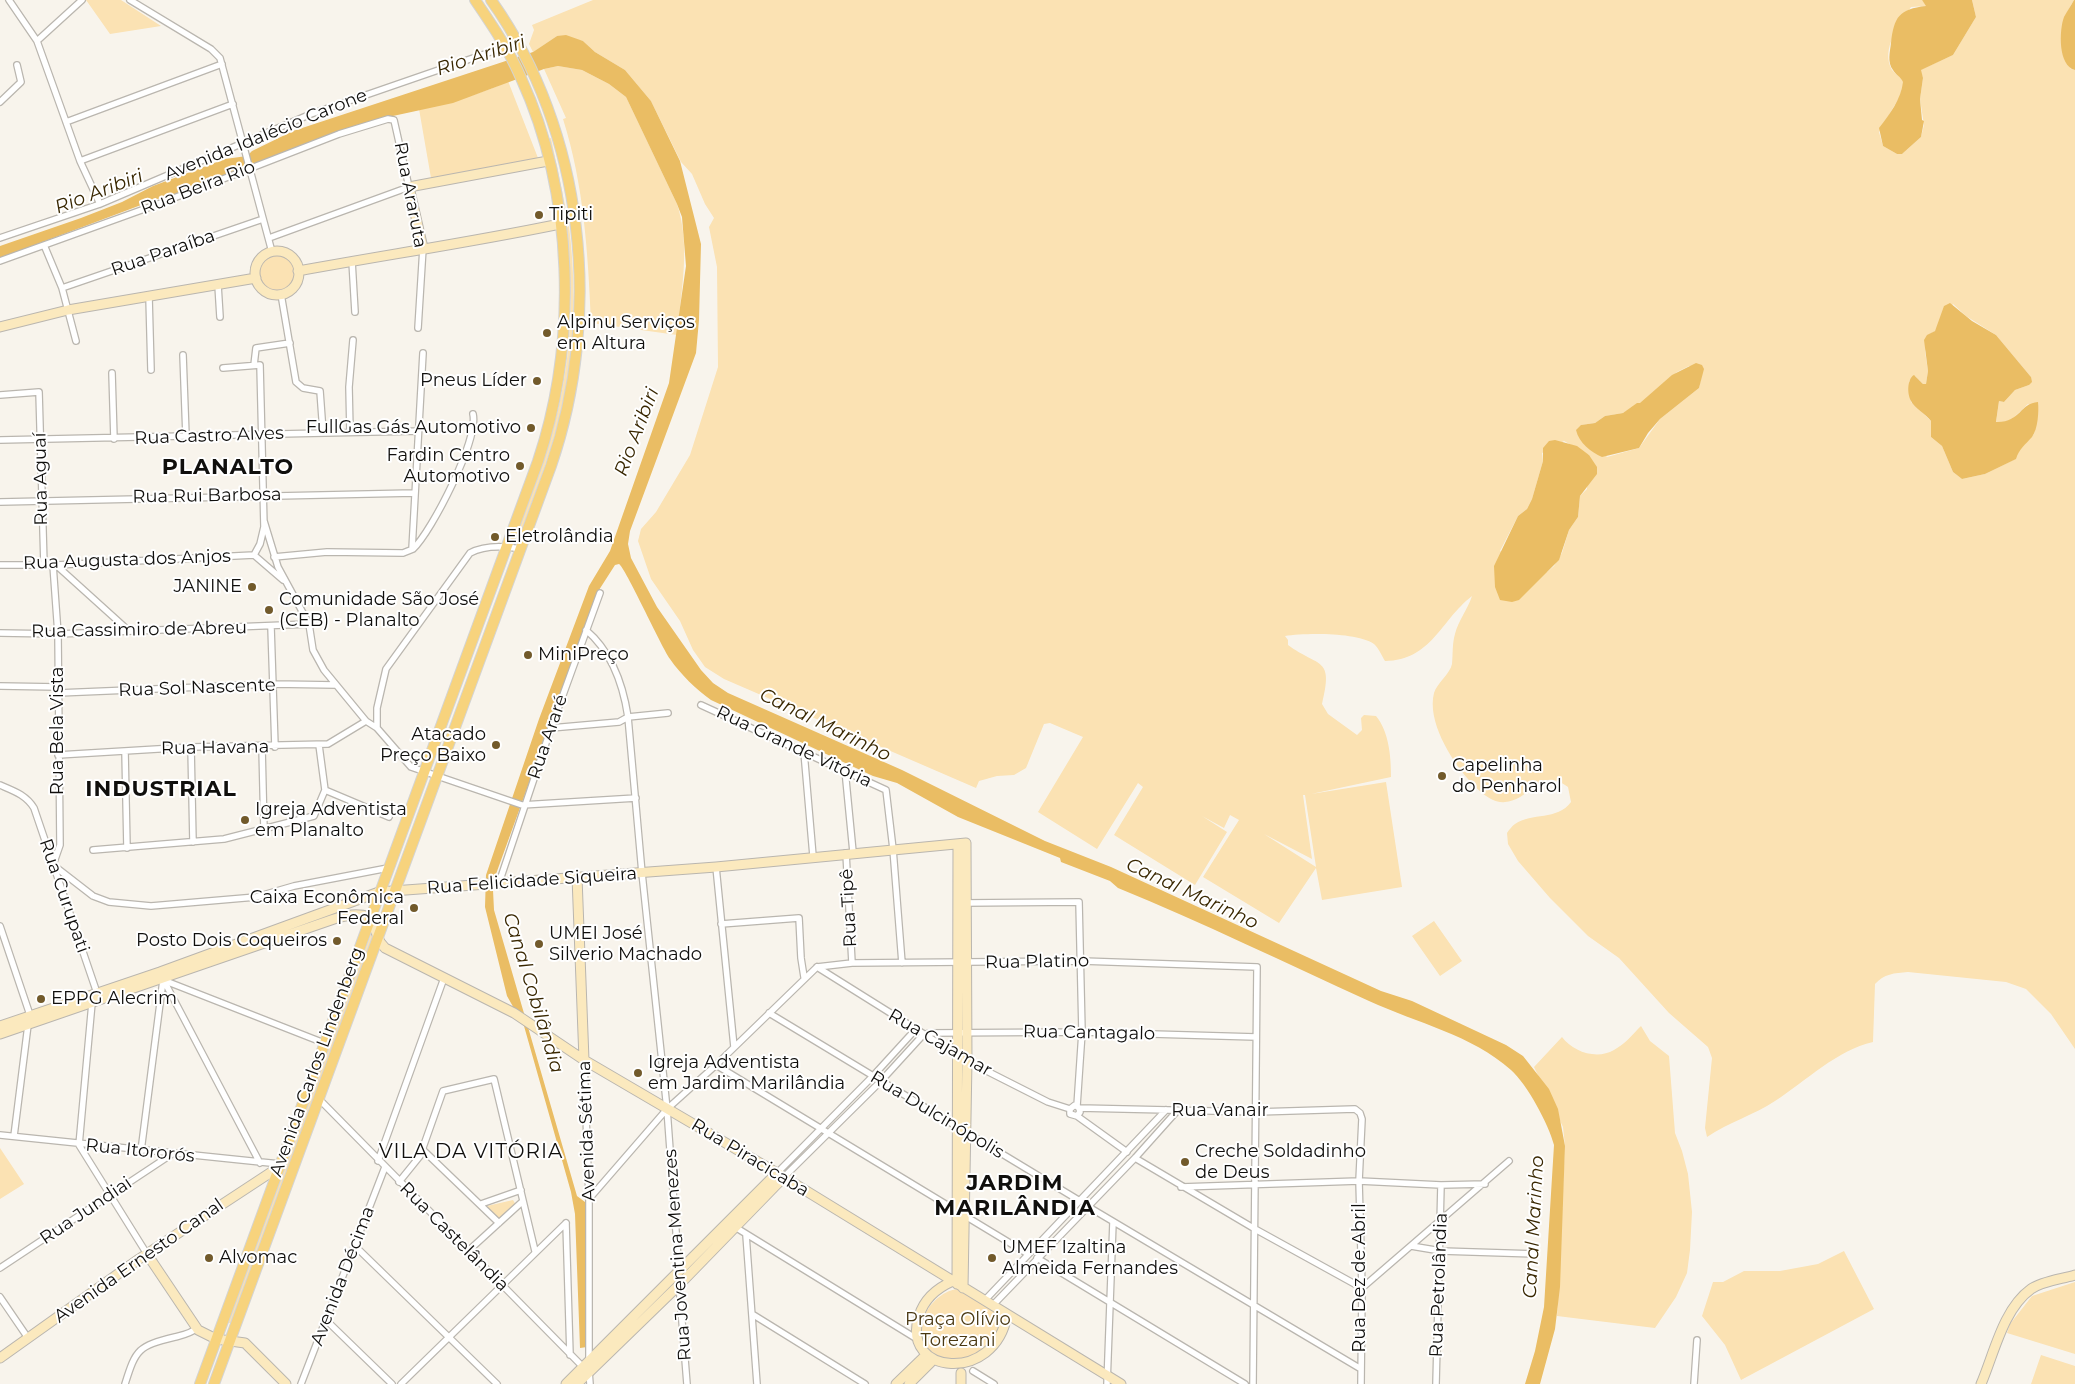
<!DOCTYPE html>
<meta charset="utf-8">
<style>
body{margin:0}
canvas{display:block;background:#f8f4ec}
</style>
<canvas width="2075" height="1384"></canvas>
<script>
const context = document.querySelector('canvas').getContext('2d');
context.lineJoin = 'round';
function fillPath(path, color) {
  context.fillStyle = color;
  context.fill(path, 'evenodd');
}
function trace(path, color, width, dash) {
  context.strokeStyle = color;
  context.lineWidth = width;
  context.lineCap = dash ? 'butt' : 'round';
  context.setLineDash(dash || []);
  context.stroke(path);
}
function write(font, color, halo, rows, align = 'center') {
  context.font = font + ' Montserrat,sans-serif';
  context.lineWidth = 4;
  context.setLineDash([]);
  context.textBaseline = 'middle';
  context.strokeStyle = halo;
  context.fillStyle = color;
  for (const [text, x, y, turn = 0] of rows) {
    context.save();
    context.translate(x, y);
    context.rotate((+turn || 0) * Math.PI / 180);
    context.textAlign = isNaN(turn) ? turn : align;
    if (halo) context.strokeText(text, 0, 0);
    context.fillText(text, 0, 0);
    context.restore();
  }
}
fillPath(new Path2D(`
 M 86,0 L 121,0 L 161,26 L 110,34 Z
 M 593,0 L 1922,0 L 1927,6 L 1911,7 C 1900,24 1880,49 1892,70 C 1895,74 1901,77 1904,81 L 1900,96 L 1879,132 L 1883,146 L 1897,154 L 1902,154 L 1921,137 L 1924,125 L 1920,99 L 1923,78 L 1920,70 L 1953,55 L 1976,17 L 1972,0 L 2074,0 C 2060,22 2057,46 2071,69 L 2075,70 L 2075,1049 L 2051,1014 L 2026,989 L 2006,982 L 1908,972 C 1894,973 1884,974 1875,984 L 1873,1042 C 1837,1050 1806,1081 1775,1101 C 1754,1115 1729,1122 1707,1137 L 1705,1128 L 1712,1058 L 1708,1047 L 1669,1013 L 1619,958 L 1588,936 L 1550,898 L 1518,861 L 1508,844 L 1507,833 C 1509,830 1512,826 1515,824 C 1532,812 1557,821 1571,802 L 1568,787 C 1539,765 1533,799 1505,802 C 1491,804 1476,788 1468,779 C 1450,758 1427,721 1434,693 C 1437,683 1450,674 1452,664 C 1453,655 1452,644 1455,634 C 1458,621 1468,609 1472,596 C 1440,621 1432,660 1385,661 C 1382,656 1378,647 1374,644 C 1356,632 1305,633 1285,636 L 1288,640 L 1288,645 C 1319,668 1334,656 1322,704 L 1328,714 L 1357,735 L 1362,730 L 1361,718 L 1364,715 L 1376,716 C 1389,732 1391,756 1391,777 L 1311,794 L 1386,782 L 1402,887 L 1322,900 L 1316,868 L 1279,923 L 1203,877 L 1239,820 L 1230,815 L 1224,828 L 1202,816 L 1227,832 L 1195,885 L 1114,835 L 1143,787 L 1138,783 L 1097,849 L 1038,812 L 1083,737 L 1050,723 L 1044,724 L 1026,768 L 1014,775 L 997,776 L 979,781 L 976,788 L 724,679 L 705,667 L 693,650 L 680,621 L 651,579 L 638,541 L 641,529 L 656,512 L 690,455 L 718,367 L 717,267 L 709,227 L 714,218 L 705,204 L 692,174 L 681,162 L 651,101 L 625,70 L 595,52 L 583,41 L 557,36 L 533,52 L 529,44 L 534,30 L 532,25 ZM 1953,304 L 1966,316 L 1996,335 L 2031,377 L 2029,385 L 2015,390 L 2004,402 L 1999,401 L 1996,423 L 2009,422 L 2028,404 L 2038,413 L 2034,434 L 2017,452 L 2015,459 L 1985,474 L 1962,479 L 1953,472 L 1942,446 L 1931,437 L 1931,421 L 1911,402 L 1909,381 L 1915,376 L 1923,384 L 1926,384 L 1928,371 L 1925,351 L 1930,334 L 1935,331 ZM 1689,366 L 1703,369 L 1699,388 L 1660,419 L 1639,448 L 1607,457 L 1581,425 L 1595,423 L 1605,416 L 1623,413 L 1645,401 L 1677,372 ZM 1564,441 L 1589,455 L 1587,489 L 1580,496 L 1578,517 L 1569,530 L 1562,553 L 1554,566 L 1547,572 L 1500,551 L 1518,516 L 1527,509 L 1532,499 L 1543,461 L 1542,453 ZM 1303,795 L 1305,795 L 1316,867 L 1264,834 L 1312,859 Z
 M 558,66 L 582,70 L 609,84 L 626,97 L 677,204 C 691,246 681,291 677,335 L 591,323 C 588,254 584,185 563,119 L 566,118 L 544,69 Z
 M 508,81 L 538,158 L 431,178 L 419,109 C 450,101 479,96 508,81 Z
 M 551,138 L 567,215 L 564,216 L 548,139 Z
 M 569,226 C 577,292 575,358 558,423 C 548,461 533,498 520,535 L 517,534 C 531,495 547,455 557,414 C 572,354 574,290 566,228 Z
 M259 272a18 18 0 1 1 36 0a18 18 0 1 1-36 0Z
 M 1434,921 L 1462,961 L 1440,976 L 1412,936 Z
 M 371,934 L 373,938 L 231,1323 L 228,1323 Z
 M 1641,1026 L 1650,1041 L 1669,1056 L 1675,1133 L 1682,1151 L 1688,1174 L 1692,1212 L 1690,1250 L 1687,1273 L 1676,1297 L 1655,1328 L 1557,1316 L 1565,1146 L 1563,1127 L 1534,1067 L 1562,1037 C 1573,1052 1597,1060 1614,1050 C 1625,1044 1632,1035 1641,1026 Z
 M 0,1148 L 24,1184 L 0,1199 Z
 M 513,1200 L 516,1205 L 497,1220 L 487,1206 Z
 M 1844,1251 L 1874,1309 L 1741,1380 L 1725,1345 L 1702,1316 L 1713,1282 L 1723,1282 L 1744,1271 L 1780,1271 L 1818,1264 Z
 M 2075,1282 L 2075,1354 L 2007,1333 L 2010,1324 L 2032,1296 Z
 M 957,1289 L 998,1313 C 1001,1329 994,1339 986,1352 C 973,1376 943,1367 928,1350 C 908,1328 933,1292 957,1289 Z
 M 2041,1355 L 2075,1366 L 2075,1384 L 2031,1384 Z`), '#fbe2b3');
fillPath(new Path2D(`
 M 1922,0 L 1972,0 L 1976,17 L 1953,55 L 1921,70 L 1923,78 L 1920,99 L 1922,120 L 1924,121 L 1921,137 L 1902,154 L 1897,154 L 1883,146 L 1879,128 C 1890,114 1901,99 1903,82 C 1901,77 1896,75 1893,70 C 1887,62 1890,52 1891,43 C 1894,17 1899,9 1926,6 Z
 M 2074,0 L 2075,0 L 2075,70 C 2058,66 2059,30 2064,17 C 2067,11 2071,6 2074,0 Z
 M 566,35 L 583,41 L 595,52 L 625,70 L 651,101 L 680,161 L 701,244 L 699,320 L 696,353 L 630,531 L 628,544 L 631,558 L 657,607 L 701,670 L 713,683 L 728,693 L 902,770 L 1045,841 L 1111,867 L 1381,991 L 1412,1001 L 1506,1045 L 1523,1056 L 1549,1089 L 1558,1109 L 1565,1146 L 1560,1287 L 1555,1329 L 1540,1384 L 1525,1384 L 1535,1351 L 1544,1307 L 1554,1145 C 1549,1125 1527,1084 1511,1070 C 1472,1035 1417,1023 1369,1001 C 1286,963 1203,923 1118,888 L 1110,881 L 1061,862 L 1060,858 L 958,817 L 897,783 L 873,776 L 711,700 C 696,689 681,675 670,659 C 661,646 625,567 619,564 L 615,565 L 599,590 L 496,874 L 493,890 L 494,910 L 577,1196 L 585,1202 L 587,1347 L 580,1348 L 575,1214 L 571,1192 L 524,1026 L 507,996 L 485,907 L 486,875 L 539,719 L 589,586 L 610,551 L 669,383 L 686,266 L 682,217 L 677,204 L 626,97 L 609,84 L 582,70 L 558,66 L 544,69 L 453,103 L 379,119 L 276,155 L 179,194 L 157,199 L 0,258 L 0,246 L 81,218 L 122,202 L 153,186 L 225,159 L 247,156 L 252,151 L 293,131 L 533,52 L 557,36 Z
 M 1950,303 L 1972,321 L 1996,335 L 2031,377 L 2032,382 L 2029,385 L 2015,390 L 2004,402 L 1999,401 L 1996,422 C 2020,423 2020,403 2038,402 C 2039,411 2038,429 2032,437 C 2025,445 2019,449 2016,459 L 1985,474 L 1962,479 L 1953,472 L 1942,446 L 1931,437 L 1931,421 C 1926,414 1914,408 1911,401 C 1907,394 1907,379 1914,375 L 1923,384 L 1926,384 L 1928,371 L 1924,340 L 1927,335 L 1935,331 L 1944,306 Z
 M 1696,363 L 1702,365 L 1704,369 L 1699,388 L 1660,419 L 1648,433 L 1639,448 L 1602,457 C 1591,452 1579,443 1576,430 L 1581,425 L 1595,423 L 1605,416 L 1623,413 L 1637,403 L 1640,403 L 1672,375 Z
 M 1555,440 L 1577,446 L 1589,455 L 1597,467 L 1597,474 L 1580,496 L 1578,517 L 1569,530 L 1559,560 L 1519,600 L 1512,602 L 1500,600 L 1495,587 L 1494,566 L 1518,516 L 1527,509 L 1532,499 L 1543,461 L 1543,448 L 1549,441 Z`), '#eabd64');
const street = new Path2D(`
 M 9,0 L 37,41 L 80,161 L 100,204
 M 130,0 L 211,49 L 220,58 L 272,252
 M 37,41 L 82,0
 M 0,102 L 21,82 L 17,65
 M 66,122 L 222,64
 M 80,161 L 233,104
 M 0,238 L 100,204 L 311,114 L 505,47
 M 44,245 L 62,288 L 76,341
 M 0,261 L 161,203 L 339,134 L 388,119 L 394,120 L 409,187 L 269,238
 M 352,261 L 355,312
 M 218,285 L 220,317
 M 62,288 L 263,219
 M 281,294 L 296,382 L 303,388 L 320,391 L 323,432
 M 149,297 L 151,370
 M 418,328 L 423,248
 M 183,355 L 186,436
 M 254,365 L 256,348 L 290,343
 M 223,368 L 260,365 L 264,527 L 260,544 L 254,555
 M 112,373 L 114,439
 M 0,395 L 39,392 L 44,565
 M 350,432 L 349,387 L 353,340
 M 0,440 L 418,431
 M 0,502 L 414,493
 M 264,521 L 278,567 L 309,624 L 313,650 L 324,670 L 366,721 L 377,728 L 411,767 L 522,805 L 636,798
 M 412,549 L 423,353
 M 254,555 L 283,580
 M 274,557 L 327,552 L 403,553 L 413,549 C 432,531 479,439 473,414
 M 0,565 L 56,565 L 254,555
 M 56,565 L 129,631
 M 271,627 L 275,747
 M 586,630 C 612,652 623,684 628,717 L 642,873 L 667,1109 L 679,1272
 M 0,633 L 58,634 L 309,624
 M 0,686 L 58,687
 M 58,693 L 274,684 L 336,685
 M 701,705 L 886,790 L 893,849 L 902,963
 M 377,728 L 377,708 L 386,669 L 470,553 C 485,545 505,546 521,549
 M 551,728 L 619,722 L 628,717 L 668,713
 M 191,747 L 193,842
 M 262,747 L 264,830
 M 125,751 L 127,848
 M 804,752 L 813,856
 M 58,755 L 191,747 L 328,744 L 366,721
 M 845,770 L 853,852
 M 0,785 C 14,791 26,795 34,808 L 97,993
 M 325,790 L 389,817
 M 93,850 L 224,839 L 314,816 L 325,790 L 319,745
 M 846,853 L 852,963
 M 53,865 L 93,896 L 109,902 L 151,906 L 256,897 L 294,886 L 388,868
 M 53,865 L 60,845 L 58,634 L 53,565
 M 716,867 L 734,1047
 M 499,883 L 551,728 L 600,593
 M 963,903 L 1079,902 L 1082,1032 L 1077,1106
 M 721,924 L 799,918 L 801,958 L 804,977
 M 0,926 L 30,1015
 M 817,967 L 852,963 L 1082,961 L 1257,967 L 1253,1384
 M 817,967 L 967,1061 L 1048,1102 L 1070,1109
 M 162,977 L 260,1163
 M 163,980 L 324,1043
 M 92,1003 L 79,1145 L 147,1254
 M 769,1013 L 1080,1201
 M 584,1060 L 589,1199 L 589,1362
 M 716,1065 L 1028,1254
 M 319,1099 L 584,1368
 M 1079,1108 L 1080,1112 L 1077,1116 L 1070,1114 L 1070,1109 L 1075,1105 L 1079,1108 L 1257,1112 L 1355,1109 L 1360,1113 L 1362,1119 L 1359,1181 L 1362,1288 L 1361,1384
 M 1077,1116 L 1127,1152
 M 0,1135 L 280,1164
 M 14,1136 L 28,1025
 M 422,1149 L 499,1223
 M 141,1151 L 163,980
 M 1135,1158 L 1255,1229 L 1362,1288 L 1509,1161
 M 378,1161 L 444,978
 M 777,1173 L 873,1076 L 915,1030
 M 784,1177 L 881,1081 L 923,1035 L 929,1033 L 1082,1032 L 1256,1037
 M 399,1182 L 420,1156 L 443,1091 L 494,1079 L 535,1251
 M 1181,1187 L 1359,1181 L 1441,1185 L 1485,1184
 M 589,1199 L 667,1109 L 716,1065 L 817,967
 M 481,1204 L 521,1190
 M 1087,1206 L 1361,1369
 M 566,1223 L 570,1355
 M 735,1227 L 917,1339
 M 746,1235 L 757,1384
 M 355,1246 L 497,1384
 M 1411,1246 L 1441,1251 L 1536,1254
 M 467,1252 L 523,1201
 M 1037,1258 L 1245,1384
 M 0,1268 L 172,1154
 M 679,1284 L 687,1384
 M 0,1297 L 28,1338
 M 985,1300 L 1166,1110
 M 993,1305 L 1135,1158 L 1177,1111
 M 752,1314 L 865,1384
 M 326,1320 L 392,1384
 M 589,1371 L 590,1384
 M 973,1371 L 994,1384
 M 125,1384 C 136,1349 138,1346 175,1337 C 183,1335 190,1334 197,1328
 M 301,1384 L 385,1167
 M 401,1384 L 566,1223
 M 1107,1384 L 1113,1222
 M 1436,1384 L 1441,1185
 M 1694,1384 L 1697,1340`);
const secondary = new Path2D(`
 M 423,248 L 409,187 L 548,161
 M255 273a22 22 0 1 1 44 0a22 22 0 1 1-44 0Z
 M 298,271 C 385,255 473,242 560,224
 M 0,327 L 68,310 L 256,278
 M 577,877 L 584,1060
 M 0,1026 L 160,972 L 379,892 L 716,867 L 966,843 L 967,1061 L 963,1288
 M 0,1034 L 334,919 C 347,915 357,913 370,917 L 380,942 L 385,948 L 514,1013 L 584,1060 L 777,1173 L 1121,1384
 M 147,1254 L 198,1330 L 216,1339 L 245,1343 L 286,1384
 M 953,1281 C 937,1288 924,1299 919,1316 C 900,1375 995,1384 1007,1315
 M 957,1284 L 958,844
 M 0,1358 L 139,1259 L 279,1167
 M 566,1384 L 777,1173
 M 577,1384 L 679,1285 L 784,1177
 M 896,1384 L 925,1356
 M 909,1384 L 931,1362
 M 961,1384 L 961,1373
 M 1981,1384 C 1994,1354 2003,1309 2031,1289 C 2042,1281 2062,1279 2075,1275`);
const primary = new Path2D(`
 M 200,1384 L 538,461 C 578,341 574,194 521,78 C 509,50 492,25 475,0
 M 214,1384 L 551,466 C 603,315 585,132 491,0`);
trace(street, '#bab6af', 8);
trace(secondary, '#bab6af', 11);
trace(primary, '#d4d4d3', 12);
trace(street, '#fff', 5.5);
trace(secondary, '#fbe9be', 9);
trace(primary, '#f7d37d', 10);
for (const [x, y, r, color] of [
 [539,215,5,"#725a2b"],
 [547,333,5,"#725a2b"],
 [537,381,5,"#725a2b"],
 [531,428,5,"#725a2b"],
 [520,466,5,"#725a2b"],
 [495,537,5,"#725a2b"],
 [252,587,5,"#725a2b"],
 [269,610,5,"#725a2b"],
 [528,655,5,"#725a2b"],
 [496,745,5,"#725a2b"],
 [1442,776,5,"#725a2b"],
 [245,820,5,"#725a2b"],
 [414,908,5,"#725a2b"],
 [337,941,5,"#725a2b"],
 [539,944,5,"#725a2b"],
 [41,999,5,"#725a2b"],
 [638,1073,5,"#725a2b"],
 [1185,1162,5,"#725a2b"],
 [209,1258,5,"#725a2b"],
 [992,1258,5,"#725a2b"]
]) {
  const dot = new Path2D();
  dot.arc(x, y, r, 0, 2 * Math.PI);
  context.fillStyle = color;
  context.fill(dot);
  trace(dot, '#fff', 2);
}
write('18px', '#100f0d', '#fff', [
 ["Avenida Idalécio Carone",266,135,-22],
 ["Rua Beira Rio",198,188,-21],
 ["Rua Araruta",410,195,79],
 ["Rua Paraíba",163,253,-19],
 ["Rua Castro Alves",209,436,-2],
 ["Rua Aguaí",41,479,-91],
 ["Rua Rui Barbosa",207,496,-1],
 ["Rua Augusta dos Anjos",127,560,-2],
 ["Rua Cassimiro de Abreu",139,630,-1],
 ["Rua Sol Nascente",197,688,-2],
 ["Rua Bela Vista",58,731,-90],
 ["Rua Araré",548,737,-71],
 ["Rua Grande Vitória",794,747,25],
 ["Rua Havana",215,748,-1],
 ["Rua Felicidade Siqueira",532,881,-4],
 ["Rua Curupati",64,896,71],
 ["Rua Tipê",849,908,-93],
 ["Rua Platino",1037,962,-1],
 ["Rua Cantagalo",1089,1033,1],
 ["Rua Cajamar",940,1043,30],
 ["Avenida Carlos Lindenberg",317,1062,-70],
 ["Rua Vanair",1220,1111],
 ["Rua Dulcinópolis",937,1115,31],
 ["Avenida Sétima",587,1131,-92],
 ["Rua Itororós",140,1151,6],
 ["Rua Piracicaba",750,1158,31],
 ["Rua Jundiai",86,1211,-34],
 ["Rua Castelândia",454,1237,45],
 ["Rua Joventina Menezes",678,1255,-94],
 ["Avenida Ernesto Canal",139,1261,-35],
 ["Avenida Décima",343,1276,-69],
 ["Rua Dez de Abril",1360,1278,-90],
 ["Rua Petrolândia",1439,1285,-88]
]);
write('18px', '#100f0d', '#fff', [
 ["Tipiti",549,215],
 ["Alpinu Serviços",557,323],
 ["em Altura",557,344],
 ["Pneus Líder",527,381,"right"],
 ["FullGas Gás Automotivo",521,428,"right"],
 ["Fardin Centro",510,456,"right"],
 ["Automotivo",510,477,"right"],
 ["Eletrolândia",505,537],
 ["JANINE",242,587,"right"],
 ["Comunidade São José",279,600],
 ["(CEB) - Planalto",279,621],
 ["MiniPreço",538,655],
 ["Atacado",486,735,"right"],
 ["Preço Baixo",486,756,"right"],
 ["Capelinha",1452,766],
 ["do Penharol",1452,787],
 ["Igreja Adventista",255,810],
 ["em Planalto",255,831],
 ["Caixa Econômica",404,898,"right"],
 ["Federal",404,919,"right"],
 ["UMEI José",549,934],
 ["Silverio Machado",549,955],
 ["Posto Dois Coqueiros",327,941,"right"],
 ["EPPG Alecrim",51,999],
 ["Igreja Adventista",648,1063],
 ["em Jardim Marilândia",648,1084],
 ["Creche Soldadinho",1195,1152],
 ["de Deus",1195,1173],
 ["UMEF Izaltina",1002,1248],
 ["Almeida Fernandes",1002,1269],
 ["Alvomac",219,1258]
], 'left');
write('18px', '#4a3811', '#fff', [
 ["Praça Olívio",958,1320],
 ["Torezani",958,1341]
]);
write('italic 19px', '#392700', '#fff', [
 ["Rio Aribiri",481,56,-18],
 ["Rio Aribiri",99,192,-21],
 ["Rio Aribiri",637,432,-69],
 ["Canal Marinho",825,725,26],
 ["Canal Marinho",1192,894,25],
 ["Canal Cobilândia",533,993,73],
 ["Canal Marinho",1534,1227,-87]
]);
context.letterSpacing = '1px';
write('20px', '#100f0d', '#fff', [
 ["VILA DA VITÓRIA",471,1152]
]);
context.letterSpacing = '0px';
context.letterSpacing = '1px';
write('bold 22px', '#100f0d', '#fff', [
 ["PLANALTO",228,468],
 ["INDUSTRIAL",161,790],
 ["JARDIM",1015,1184],
 ["MARILÂNDIA",1015,1209]
]);
context.letterSpacing = '0px';
</script>
